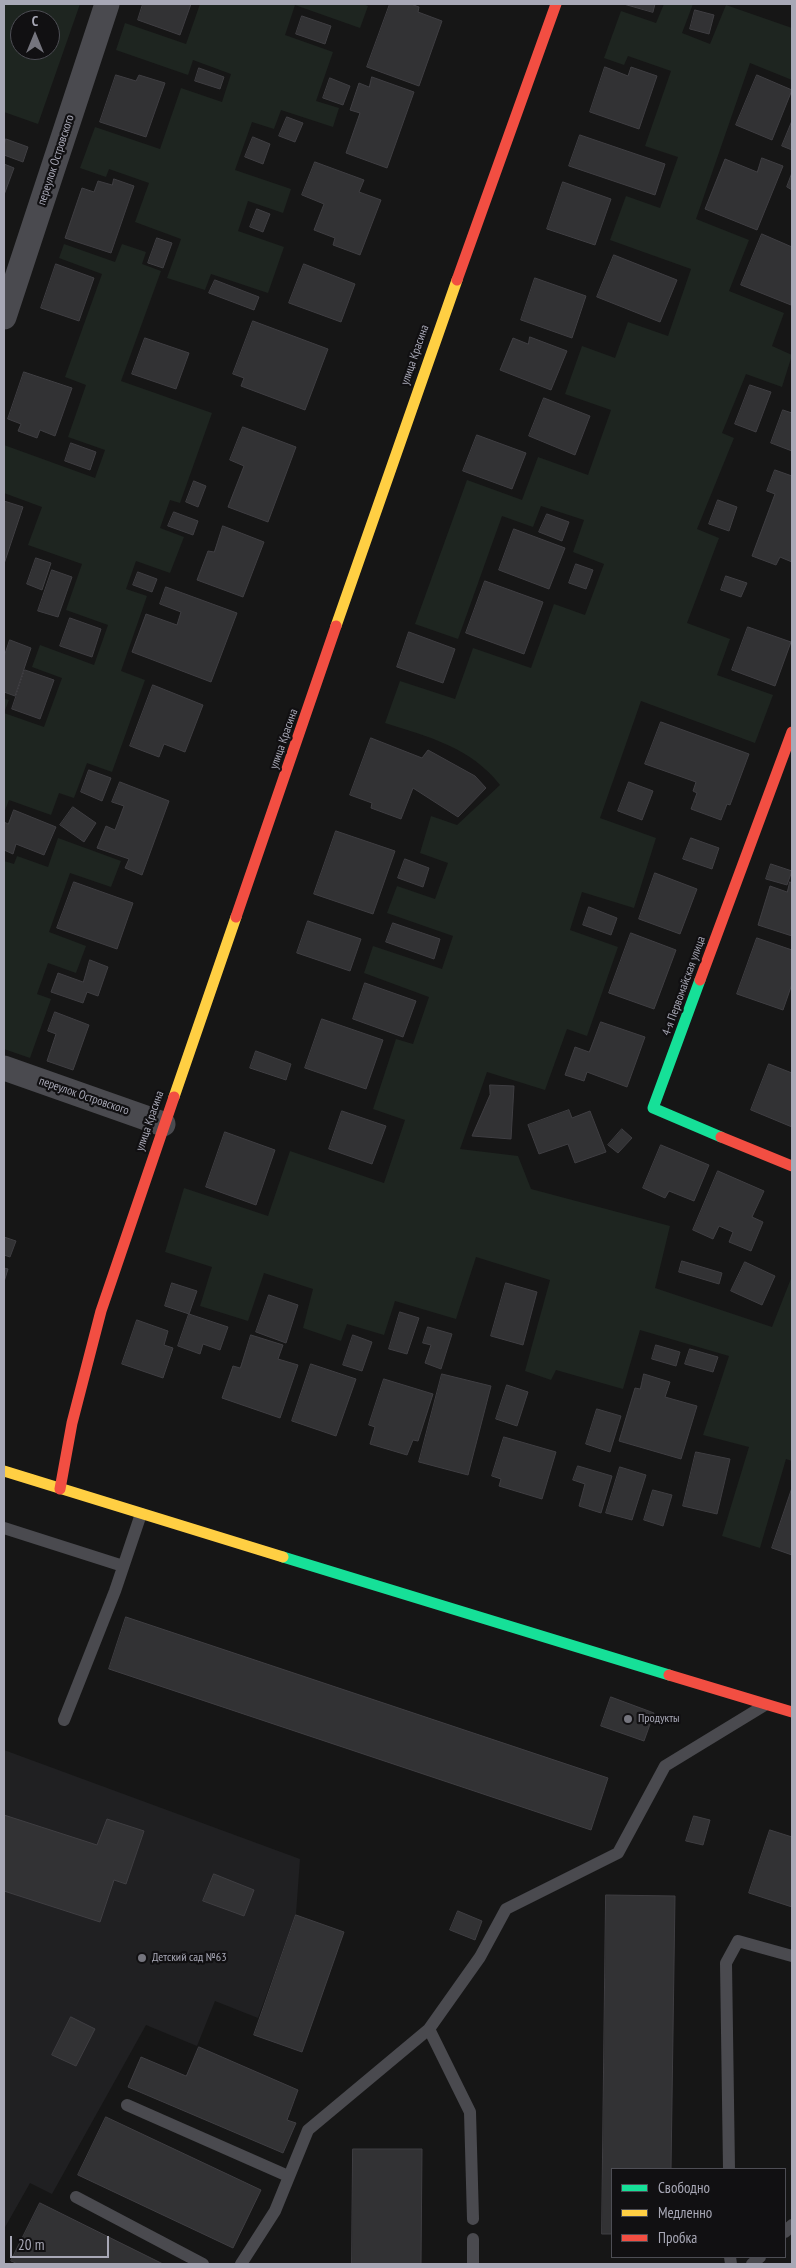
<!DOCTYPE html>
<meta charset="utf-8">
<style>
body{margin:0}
#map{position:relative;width:796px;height:2268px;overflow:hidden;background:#161616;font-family:"PT Sans Narrow",sans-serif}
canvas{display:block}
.frame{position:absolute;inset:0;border:5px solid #a8a8b6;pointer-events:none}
.legend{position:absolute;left:611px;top:2168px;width:175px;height:90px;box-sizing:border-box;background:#111012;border:1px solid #4d4d54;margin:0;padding:6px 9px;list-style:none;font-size:15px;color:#a8a8b6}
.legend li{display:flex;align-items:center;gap:10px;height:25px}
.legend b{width:25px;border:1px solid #4d4d54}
.north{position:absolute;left:10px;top:10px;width:50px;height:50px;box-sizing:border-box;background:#111012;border:1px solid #4d4d54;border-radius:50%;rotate:0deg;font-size:14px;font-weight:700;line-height:20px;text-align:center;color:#a8a8b6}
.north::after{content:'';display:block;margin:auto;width:18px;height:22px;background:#75757e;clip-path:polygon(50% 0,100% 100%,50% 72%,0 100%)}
.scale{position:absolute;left:10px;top:2236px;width:99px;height:22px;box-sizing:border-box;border:2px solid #a8a8b6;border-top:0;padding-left:6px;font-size:15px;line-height:18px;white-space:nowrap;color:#a8a8b6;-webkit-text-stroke:4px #111012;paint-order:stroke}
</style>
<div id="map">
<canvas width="796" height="2268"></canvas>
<div class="frame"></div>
<ul class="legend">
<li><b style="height:6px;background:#16e098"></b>Свободно</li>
<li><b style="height:6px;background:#ffcf43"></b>Медленно</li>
<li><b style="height:6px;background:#f24e42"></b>Пробка</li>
</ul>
<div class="north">С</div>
<div class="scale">20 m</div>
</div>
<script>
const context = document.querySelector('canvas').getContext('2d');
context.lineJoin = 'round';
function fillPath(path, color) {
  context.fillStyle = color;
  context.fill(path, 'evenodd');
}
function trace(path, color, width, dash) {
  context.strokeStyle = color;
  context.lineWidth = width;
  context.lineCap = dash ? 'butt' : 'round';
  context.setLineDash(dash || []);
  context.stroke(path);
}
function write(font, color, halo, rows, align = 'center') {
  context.font = font + ' "PT Sans Narrow",sans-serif';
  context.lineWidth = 4.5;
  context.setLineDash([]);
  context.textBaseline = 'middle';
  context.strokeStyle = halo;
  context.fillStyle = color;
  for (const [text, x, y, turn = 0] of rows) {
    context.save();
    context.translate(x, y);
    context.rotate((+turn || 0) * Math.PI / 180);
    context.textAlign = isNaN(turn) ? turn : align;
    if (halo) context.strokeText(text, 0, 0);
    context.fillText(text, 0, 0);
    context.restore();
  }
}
fillPath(new Path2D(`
 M 4,1750 L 300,1859 L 296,1914 L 258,2018 L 215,2001 L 197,2046 L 146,2025 L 52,2194 L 30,2183 L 4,2229 Z`), '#202022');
fillPath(new Path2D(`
 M 4,4 L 80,4 L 38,124 L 4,112 ZM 20,20 L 50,20 L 50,50 L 20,50 Z
 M 200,4 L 363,4 L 368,6 L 360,28 L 295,5 L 285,35 L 333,52 L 316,101 L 339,108 L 333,127 L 281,110 L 274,129 L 252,122 L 235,170 L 291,189 L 283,213 L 248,201 L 238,231 L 284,247 L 268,293 L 211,274 L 205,290 L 167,278 L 181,239 L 135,222 L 149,183 L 109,169 L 106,177 L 80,168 L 95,127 L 160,149 L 181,88 L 222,102 L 231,74 L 193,60 L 188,75 L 116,50 L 125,23 L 186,44 Z
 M 664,4 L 693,4 L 682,33 L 710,44 L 726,5 L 792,28 L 792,80 L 750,63 L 696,219 L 749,240 L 729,291 L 784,313 L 772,346 L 792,355 L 782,387 L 746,374 L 722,433 L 734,438 L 697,529 L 719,538 L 687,623 L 730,639 L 717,675 L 773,695 L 755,743 L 641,701 L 600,818 L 656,838 L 634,908 L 582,892 L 570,930 L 618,947 L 587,1036 L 567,1029 L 545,1090 L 487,1072 L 460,1149 L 518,1156 L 531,1189 L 670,1226 L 655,1288 L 772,1327 L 792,1276 L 792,1461 L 786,1459 L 760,1548 L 722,1536 L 749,1447 L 703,1435 L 729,1356 L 640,1330 L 623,1389 L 556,1370 L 551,1380 L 525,1371 L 550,1280 L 476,1257 L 456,1319 L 395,1301 L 384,1335 L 347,1324 L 341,1341 L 303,1328 L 313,1289 L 264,1273 L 248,1321 L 200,1306 L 212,1267 L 165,1252 L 184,1188 L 268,1216 L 290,1151 L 384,1183 L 405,1120 L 373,1109 L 396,1039 L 413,1044 L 429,997 L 364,973 L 373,946 L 442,969 L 453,936 L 387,913 L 397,886 L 435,899 L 448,863 L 420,853 L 431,816 L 457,825 L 500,785 C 472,748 427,736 385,723 L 400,681 L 455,699 L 473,648 L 531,668 L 554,604 L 585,615 L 604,564 L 573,552 L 584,520 L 541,506 L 533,527 L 502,516 L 458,639 L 415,624 L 467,480 L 522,500 L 538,457 L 588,475 L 611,410 L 565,394 L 582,346 L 615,358 L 628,322 L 668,336 L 691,269 L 610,240 L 626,196 L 660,208 L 678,157 L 645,146 L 671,71 L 628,56 L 624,65 L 604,58 L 621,11 L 656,23 Z
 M 64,244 L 115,262 L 122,244 L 146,252 L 142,264 L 161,271 L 121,381 L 212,413 L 180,503 L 170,500 L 160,528 L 184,537 L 170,573 L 136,561 L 126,589 L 147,596 L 121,671 L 145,680 L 112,772 L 87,763 L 74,798 L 59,793 L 51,815 L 9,800 L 4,813 L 4,699 L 9,700 L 4,713 L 44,727 L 62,678 L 32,667 L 40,645 L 94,665 L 108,625 L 66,610 L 82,564 L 28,545 L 42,507 L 4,493 L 4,445 L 95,478 L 105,450 L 68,437 L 86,385 L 65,377 L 102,274 L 59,258 Z
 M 58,838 L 121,861 L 111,887 L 70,873 L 49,932 L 86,946 L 76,973 L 48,963 L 37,994 L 51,999 L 30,1058 L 4,1049 L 4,861 L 14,864 L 17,856 L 48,867 Z`), '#1e2520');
const building = new Path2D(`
 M 143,4 L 191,4 L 180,35 L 138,20 Z
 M 390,4 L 411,4 L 419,7 L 418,12 L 442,21 L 419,86 L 367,67 Z
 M 624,4 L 655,4 L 653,12 Z
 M 695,10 L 714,15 L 709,34 L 690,29 Z
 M 302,16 L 331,26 L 325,44 L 296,34 Z
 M 605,67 L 628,76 L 631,67 L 657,76 L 639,129 L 590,112 Z
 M 199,68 L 224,77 L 220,89 L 195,81 Z
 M 116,75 L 136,81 L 139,75 L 165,83 L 146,137 L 100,122 Z
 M 757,75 L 792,90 L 772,140 L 736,125 Z
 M 372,77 L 414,92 L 387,168 L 346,153 L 360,113 L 350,110 L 359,83 L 369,87 Z
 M 330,78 L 350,86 L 343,105 L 323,98 Z
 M 287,117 L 303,123 L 295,142 L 279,136 Z
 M 792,121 L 792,150 L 782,146 Z
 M 580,135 L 665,164 L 655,195 L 569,166 Z
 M 253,137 L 270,144 L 263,164 L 245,157 Z
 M 6,139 L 28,147 L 23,162 L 4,155 Z
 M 762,158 L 783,166 L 757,230 L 705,209 L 725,159 L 757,172 Z
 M 315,162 L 364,180 L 359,192 L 381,200 L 360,255 L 333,245 L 335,238 L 314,230 L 324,204 L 302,195 Z
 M 4,164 L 14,168 L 4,195 Z
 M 792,173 L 792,190 L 787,187 Z
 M 114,179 L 134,186 L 111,253 L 65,238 L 82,188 L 94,192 L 98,181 L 112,185 Z
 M 563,182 L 611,199 L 595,245 L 547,229 Z
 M 257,209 L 270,214 L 263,232 L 250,227 Z
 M 762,234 L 792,247 L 791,305 L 741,285 Z
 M 157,238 L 172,243 L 163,268 L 148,263 Z
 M 614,255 L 677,280 L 660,322 L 597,297 Z
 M 56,264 L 94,278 L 79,321 L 41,308 Z
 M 304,264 L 355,284 L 341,322 L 289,303 Z
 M 535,278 L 586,296 L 572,338 L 521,320 Z
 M 215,280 L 259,297 L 254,310 L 209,293 Z
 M 253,321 L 328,349 L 305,410 L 241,386 L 244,378 L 233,374 Z
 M 530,337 L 567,351 L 551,390 L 500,370 L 513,338 L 528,344 Z
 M 145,338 L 189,353 L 176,389 L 132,374 Z
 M 24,372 L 72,388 L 55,436 L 40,430 L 37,438 L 18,431 L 21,424 L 8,419 Z
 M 750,385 L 771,392 L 756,432 L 735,424 Z
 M 544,398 L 590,416 L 575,455 L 529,436 Z
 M 783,410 L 792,413 L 792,451 L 771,443 Z
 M 243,427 L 296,447 L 268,522 L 228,507 L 244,466 L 230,460 Z
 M 477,435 L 526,453 L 512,489 L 463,471 Z
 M 71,443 L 96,452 L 90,470 L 65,461 Z
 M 775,470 L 792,476 L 792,562 L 780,557 L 776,565 L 752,556 L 775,494 L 767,491 Z
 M 194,481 L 206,486 L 198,507 L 186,502 Z
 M 718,500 L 737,507 L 729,531 L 709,524 Z
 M 4,501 L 23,507 L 4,564 Z
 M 174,512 L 198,521 L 193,535 L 168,526 Z
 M 547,514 L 569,522 L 562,541 L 539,532 Z
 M 223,526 L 264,542 L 243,597 L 197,580 L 208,551 L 214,552 Z
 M 514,529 L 565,548 L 549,589 L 499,570 Z
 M 36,558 L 51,563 L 42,590 L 27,584 Z
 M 576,564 L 593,570 L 586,589 L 569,583 Z
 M 52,570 L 72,577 L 58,617 L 38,611 Z
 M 138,572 L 157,579 L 152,592 L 133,585 Z
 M 726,576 L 747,583 L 741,597 L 721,590 Z
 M 485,581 L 543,602 L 524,654 L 466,633 Z
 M 166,587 L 237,613 L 211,682 L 132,652 L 146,614 L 177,625 L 181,612 L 160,604 Z
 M 70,618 L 101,629 L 92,657 L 60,646 Z
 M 748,627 L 791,642 L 775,686 L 732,670 Z
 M 409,632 L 455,649 L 443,683 L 397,667 Z
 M 10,640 L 31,648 L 15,696 L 4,692 L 4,657 Z
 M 25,670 L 54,680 L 40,719 L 12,709 Z
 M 153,685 L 203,705 L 185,752 L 164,744 L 159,757 L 130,746 Z
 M 661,722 L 749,754 L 730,805 L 727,804 L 721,820 L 691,809 L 697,793 L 693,791 L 696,782 L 645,764 Z
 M 371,738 L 422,758 L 428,750 L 475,776 L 486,788 L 458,817 L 413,788 L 401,819 L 371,808 L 372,803 L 350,795 Z
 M 89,770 L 111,778 L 102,801 L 81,792 Z
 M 120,782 L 169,801 L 142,875 L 125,868 L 129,859 L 97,848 L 106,826 L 115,830 L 124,806 L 112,802 Z
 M 629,782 L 653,791 L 642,820 L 618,811 Z
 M 73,807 L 96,823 L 84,842 L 60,825 Z
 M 14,810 L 56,827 L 44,855 L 16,844 L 13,854 L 4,850 L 4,822 L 8,824 Z
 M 336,831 L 395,851 L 373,914 L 314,894 Z
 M 691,838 L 719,848 L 712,869 L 683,859 Z
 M 405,859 L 429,868 L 423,887 L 398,878 Z
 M 771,864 L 792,871 L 787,885 L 766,879 Z
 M 655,873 L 697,889 L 680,934 L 639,919 Z
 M 74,882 L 133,903 L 117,949 L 57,928 Z
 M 790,882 L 792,883 L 792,936 L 758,925 L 770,886 L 787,892 Z
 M 589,907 L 617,918 L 611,935 L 583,925 Z
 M 308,921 L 361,939 L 350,971 L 297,953 Z
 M 393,923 L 440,939 L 434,959 L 386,942 Z
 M 631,933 L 676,950 L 654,1009 L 609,993 Z
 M 757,938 L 792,950 L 792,984 L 783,1010 L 737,994 Z
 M 90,960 L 108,967 L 98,996 L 87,992 L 83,1003 L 51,992 L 58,973 L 83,982 Z
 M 365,983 L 416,1001 L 403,1037 L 353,1019 Z
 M 55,1012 L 89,1025 L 73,1070 L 47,1061 L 56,1034 L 48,1031 Z
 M 322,1019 L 383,1040 L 366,1089 L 305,1068 Z
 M 601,1022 L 645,1037 L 627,1087 L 587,1072 L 584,1081 L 565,1075 L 575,1047 L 589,1052 Z
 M 256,1051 L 291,1064 L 286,1080 L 250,1068 Z
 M 769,1064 L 792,1073 L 792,1127 L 751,1110 Z
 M 490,1085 L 514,1086 L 511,1139 L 472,1136 L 490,1095 Z
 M 569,1110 L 572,1118 L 590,1111 L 606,1152 L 575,1163 L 568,1144 L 539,1154 L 528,1125 Z
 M 342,1111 L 386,1126 L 372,1164 L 329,1149 Z
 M 622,1129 L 632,1138 L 618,1153 L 608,1145 Z
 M 225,1132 L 275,1150 L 256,1205 L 206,1187 Z
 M 661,1145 L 709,1165 L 694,1201 L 669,1191 L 665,1198 L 643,1188 Z
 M 718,1171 L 764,1191 L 752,1217 L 763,1222 L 751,1251 L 729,1242 L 733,1232 L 719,1226 L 713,1239 L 693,1230 Z
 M 4,1237 L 16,1241 L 10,1257 L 4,1255 Z
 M 682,1261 L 722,1273 L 719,1284 L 679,1272 Z
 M 745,1262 L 775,1276 L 762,1305 L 731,1291 Z
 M 4,1268 L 8,1269 L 4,1282 Z
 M 172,1283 L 197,1291 L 189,1314 L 165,1306 Z
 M 506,1283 L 537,1292 L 523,1345 L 491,1336 Z
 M 269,1295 L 298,1305 L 286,1343 L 256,1332 Z
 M 400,1312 L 419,1318 L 407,1354 L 389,1349 Z
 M 189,1314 L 228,1327 L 220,1350 L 203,1344 L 200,1354 L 178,1346 Z
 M 137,1320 L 168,1331 L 164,1345 L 173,1348 L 163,1378 L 122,1364 Z
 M 428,1327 L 452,1334 L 441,1369 L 425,1363 L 431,1345 L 423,1343 Z
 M 251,1335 L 283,1345 L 278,1359 L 298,1365 L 280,1418 L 222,1398 L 233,1366 L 240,1368 Z
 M 353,1335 L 372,1342 L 362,1371 L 343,1365 Z
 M 656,1345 L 680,1352 L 676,1366 L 652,1359 Z
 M 690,1349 L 718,1357 L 713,1372 L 685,1364 Z
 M 311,1364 L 356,1379 L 336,1436 L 292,1421 Z
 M 442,1374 L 491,1386 L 468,1475 L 419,1462 Z
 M 644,1374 L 670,1382 L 665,1397 L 697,1406 L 681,1459 L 619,1441 L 635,1388 L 640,1389 Z
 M 384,1379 L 433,1394 L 418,1441 L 413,1440 L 407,1455 L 370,1444 L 375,1427 L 369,1425 Z
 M 507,1385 L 528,1392 L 517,1426 L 496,1419 Z
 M 597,1409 L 621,1416 L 610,1452 L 586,1444 Z
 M 504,1437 L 556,1452 L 542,1499 L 499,1486 L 501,1479 L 492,1476 Z
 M 696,1452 L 730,1459 L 717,1514 L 683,1506 Z
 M 578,1466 L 612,1476 L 601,1513 L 579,1506 L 585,1484 L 573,1480 Z
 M 620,1467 L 646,1475 L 632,1520 L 606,1513 Z
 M 792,1488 L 792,1555 L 772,1548 Z
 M 653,1490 L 672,1495 L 663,1526 L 644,1520 Z
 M 126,1617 L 608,1778 L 591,1830 L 109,1669 Z
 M 611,1697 L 654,1713 L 644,1741 L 601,1726 Z
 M 4,1815 L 97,1845 L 107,1819 L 144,1831 L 126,1884 L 114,1880 L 100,1922 L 4,1891 Z
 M 694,1816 L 710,1820 L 703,1845 L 686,1841 Z
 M 770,1830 L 792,1837 L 792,1907 L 749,1893 Z
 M 214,1874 L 254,1890 L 244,1916 L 203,1901 Z
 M 606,1895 L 675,1896 L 671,2169 L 612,2169 L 612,2234 L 602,2234 Z
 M 458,1911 L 482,1921 L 475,1940 L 450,1930 Z
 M 296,1915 L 344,1932 L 302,2052 L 254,2035 Z
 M 71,2017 L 95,2029 L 76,2066 L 52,2055 Z
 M 199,2047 L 298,2090 L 287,2120 L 296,2123 L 283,2153 L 128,2087 L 141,2057 L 186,2076 Z
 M 106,2117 L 261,2190 L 233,2248 L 78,2175 Z
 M 353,2149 L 422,2149 L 421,2264 L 352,2264 Z
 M 40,2203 L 163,2264 L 18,2264 L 11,2261 Z`);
fillPath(building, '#323234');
trace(building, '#3f3e42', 1);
trace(new Path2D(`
 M 4,1528 L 123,1566
 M 64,1720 L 115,1591 L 141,1514
 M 429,2029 L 470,2112 L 473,2219
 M 127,2105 L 288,2176
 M 729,2169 L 726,1963 L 738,1941 L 792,1956
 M 76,2197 L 203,2264
 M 785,2232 L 792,2225
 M 473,2239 L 473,2264
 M 730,2257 L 731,2264
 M 241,2264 L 275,2211 L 308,2130 L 429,2029 L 480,1957 L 506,1909 L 618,1853 L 665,1766 L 765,1705
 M 752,2264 L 760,2257`), '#4a4a4f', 12);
trace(new Path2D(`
 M 4,317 L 107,4
 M 4,1068 L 163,1124`), '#4a4a4f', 25);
trace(new Path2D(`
 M 700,980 L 653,1108 L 721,1137
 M 283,1557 L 669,1675`), '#16e098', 11);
trace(new Path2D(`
 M 336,626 L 457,280
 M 174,1097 L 236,917
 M 4,1471 L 283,1557`), '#ffcf43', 11);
trace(new Path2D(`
 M 457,280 L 556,4
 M 236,917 L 336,626
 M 700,980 L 792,732
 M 721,1137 L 792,1166
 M 60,1489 L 72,1423 L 101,1311 L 174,1097
 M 669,1675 L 792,1712`), '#f24e42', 11);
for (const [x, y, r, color] of [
 [628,1719,5,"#75757e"],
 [142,1958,5,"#75757e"]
]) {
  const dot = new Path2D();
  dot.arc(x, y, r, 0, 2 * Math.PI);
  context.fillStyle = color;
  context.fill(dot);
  trace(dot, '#111012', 2);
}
write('12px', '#a8a8b6', '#111012', [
 ["переулок Островского",56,160,-72],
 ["улица Красина",415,355,-71],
 ["улица Красина",284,739,-71],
 ["4-я Первомайская улица",684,986,-70],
 ["переулок Островского",84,1096,19],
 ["улица Красина",150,1121,-71]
]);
write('12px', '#a8a8b6', '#111012', [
 ["Продукты",638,1719],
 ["Детский сад №63",152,1958]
], 'left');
</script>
